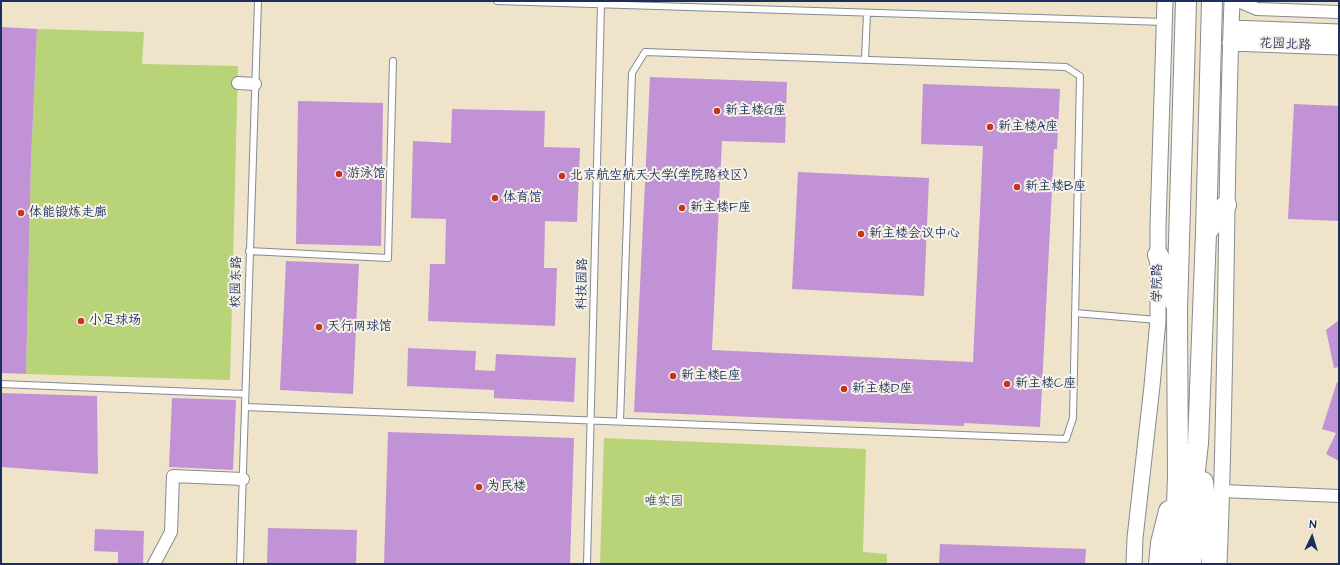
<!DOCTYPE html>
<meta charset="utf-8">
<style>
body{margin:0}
#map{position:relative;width:1340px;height:565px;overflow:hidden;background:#efe4c9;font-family:"Architects Daughter",sans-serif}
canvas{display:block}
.frame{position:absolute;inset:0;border:2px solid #1b2f5e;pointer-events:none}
.north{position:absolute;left:1292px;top:517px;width:40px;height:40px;-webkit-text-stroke:3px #f7f3e8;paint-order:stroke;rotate:4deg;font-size:11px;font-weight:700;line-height:16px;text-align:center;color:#1b2f5e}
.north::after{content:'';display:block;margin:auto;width:14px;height:18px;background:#1b2f5e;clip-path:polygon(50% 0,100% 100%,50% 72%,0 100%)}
</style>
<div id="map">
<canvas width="1340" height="565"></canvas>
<div class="frame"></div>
<div class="north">N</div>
</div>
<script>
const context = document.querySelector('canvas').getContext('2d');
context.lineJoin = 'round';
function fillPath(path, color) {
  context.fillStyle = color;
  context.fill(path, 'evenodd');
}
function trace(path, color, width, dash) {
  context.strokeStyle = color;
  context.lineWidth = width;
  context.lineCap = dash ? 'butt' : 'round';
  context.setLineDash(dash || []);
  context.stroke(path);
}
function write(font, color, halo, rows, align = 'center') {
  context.font = font + ' "Architects Daughter","LXGW WenKai TC",sans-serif';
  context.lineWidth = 4;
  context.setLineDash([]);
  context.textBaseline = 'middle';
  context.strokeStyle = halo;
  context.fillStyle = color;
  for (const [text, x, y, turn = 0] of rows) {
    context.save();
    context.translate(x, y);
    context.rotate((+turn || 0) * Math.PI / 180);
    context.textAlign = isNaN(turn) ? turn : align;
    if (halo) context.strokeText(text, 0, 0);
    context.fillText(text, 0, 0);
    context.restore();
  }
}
fillPath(new Path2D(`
 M 37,29 L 144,32 L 142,64 L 238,66 L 230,380 L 26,374 L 31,160 Z
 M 604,438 L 866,449 L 863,552 L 887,554 L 887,564 L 600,564 Z`), '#b8d378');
fillPath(new Path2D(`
 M 1,27 L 37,29 L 31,160 L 26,374 L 1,373 Z
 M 650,77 L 787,82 L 785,143 L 722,141 L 712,350 L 973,362 L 983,146 L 921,144 L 923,84 L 1060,89 L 1057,149 L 1054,149 L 1040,427 L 964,423 L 964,426 L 634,412 Z
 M 298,101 L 383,103 L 381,246 L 296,244 Z
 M 1294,104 L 1339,106 L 1339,221 L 1288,219 Z
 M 452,109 L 545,111 L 544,147 L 580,148 L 577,222 L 545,221 L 544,268 L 557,268 L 555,326 L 428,321 L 430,264 L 445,264 L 446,219 L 411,218 L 413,141 L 451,143 Z
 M 798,172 L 929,178 L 924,296 L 792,289 Z
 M 286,261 L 359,264 L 353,394 L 280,390 Z
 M 1339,320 L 1339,367 L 1334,368 L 1326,330 Z
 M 408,348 L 476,351 L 475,370 L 495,371 L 496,354 L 576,358 L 574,402 L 494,398 L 494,390 L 407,386 Z
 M 1337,382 L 1339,383 L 1339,461 L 1326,454 L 1336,433 L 1322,429 Z
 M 1,393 L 97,396 L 98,474 L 1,467 Z
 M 172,398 L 236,400 L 233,470 L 169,467 Z
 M 388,432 L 574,438 L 570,564 L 384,564 Z
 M 268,528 L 357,530 L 356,564 L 267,564 Z
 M 95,529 L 144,531 L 143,564 L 118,564 L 118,552 L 94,551 Z
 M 940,544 L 1086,549 L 1085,564 L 939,564 Z`), '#c192d6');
const service = new Path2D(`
 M 497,1 L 1165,22
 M 865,60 L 867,13
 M 249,251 L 388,258 L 393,61
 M 1075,313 L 1157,320
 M 1,384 L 245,394
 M 245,407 L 1066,439 L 1073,418 L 1080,76 L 1066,67 L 645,52 L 632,73 L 620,421
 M 240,564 L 258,1
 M 587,564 L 601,4`);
const minor = new Path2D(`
 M 1238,1 L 1257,9 L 1339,12
 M 238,83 L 255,84
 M 1222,491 L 1339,496
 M 154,564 L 171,532 L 173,476 L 243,479`);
const tertiary = new Path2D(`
 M 1231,28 L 1339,32
 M 1230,43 L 1339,47
 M 1134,564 L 1135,538 L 1152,386 L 1158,320 L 1158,225 L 1165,1
 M 1219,564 C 1227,376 1225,189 1232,1`);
const trunk = new Path2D(`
 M 1206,233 L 1226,205
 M 1158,255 L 1174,301
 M 1203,482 L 1212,564
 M 1159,564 L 1161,543 L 1169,511
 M 1175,564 L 1178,476 L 1177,310 L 1186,1
 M 1191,564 L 1192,498 L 1198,443 L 1206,233 L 1212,1`);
trace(service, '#858a94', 8);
trace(minor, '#858a94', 14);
trace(tertiary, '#858a94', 17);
trace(trunk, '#858a94', 22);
trace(service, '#fff', 6);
trace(minor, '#fff', 12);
trace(tertiary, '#fff', 15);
trace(trunk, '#fff', 20);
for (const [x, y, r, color] of [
 [717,111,4,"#c8321e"],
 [990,127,4,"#c8321e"],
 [339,174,4,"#c8321e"],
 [562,176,4,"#c8321e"],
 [1017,187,4,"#c8321e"],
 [495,198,4,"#c8321e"],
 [682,208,4,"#c8321e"],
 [21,213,4,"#c8321e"],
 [861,234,4,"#c8321e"],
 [81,321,4,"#c8321e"],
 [319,327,4,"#c8321e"],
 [673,376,4,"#c8321e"],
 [1007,384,4,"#c8321e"],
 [844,389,4,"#c8321e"],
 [479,487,4,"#c8321e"]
]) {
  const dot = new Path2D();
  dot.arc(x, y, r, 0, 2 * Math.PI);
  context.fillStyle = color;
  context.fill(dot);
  trace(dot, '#f7f3e8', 1.5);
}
write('13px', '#1b2f5e', '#f7f3e8', [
 ["花园北路",1285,45,2],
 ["校园东路",237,282,-89],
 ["学院路",1158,283,-90],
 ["科技园路",583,284,-89]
]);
write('13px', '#1b2f5e', '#f7f3e8', [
 ["新主楼G座",725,111],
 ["新主楼A座",998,127],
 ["游泳馆",347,174],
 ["北京航空航天大学(学院路校区)",570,176],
 ["新主楼B座",1025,187],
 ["体育馆",503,198],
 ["新主楼F座",690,208],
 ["体能锻炼走廊",29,213],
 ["新主楼会议中心",869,234],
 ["小足球场",89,321],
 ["天行网球馆",327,327],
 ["新主楼E座",681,376],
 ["新主楼C座",1015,384],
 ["新主楼D座",852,389],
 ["为民楼",487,487]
], 'left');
write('13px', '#425864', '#f7f3e8', [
 ["唯实园",664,502]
]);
</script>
